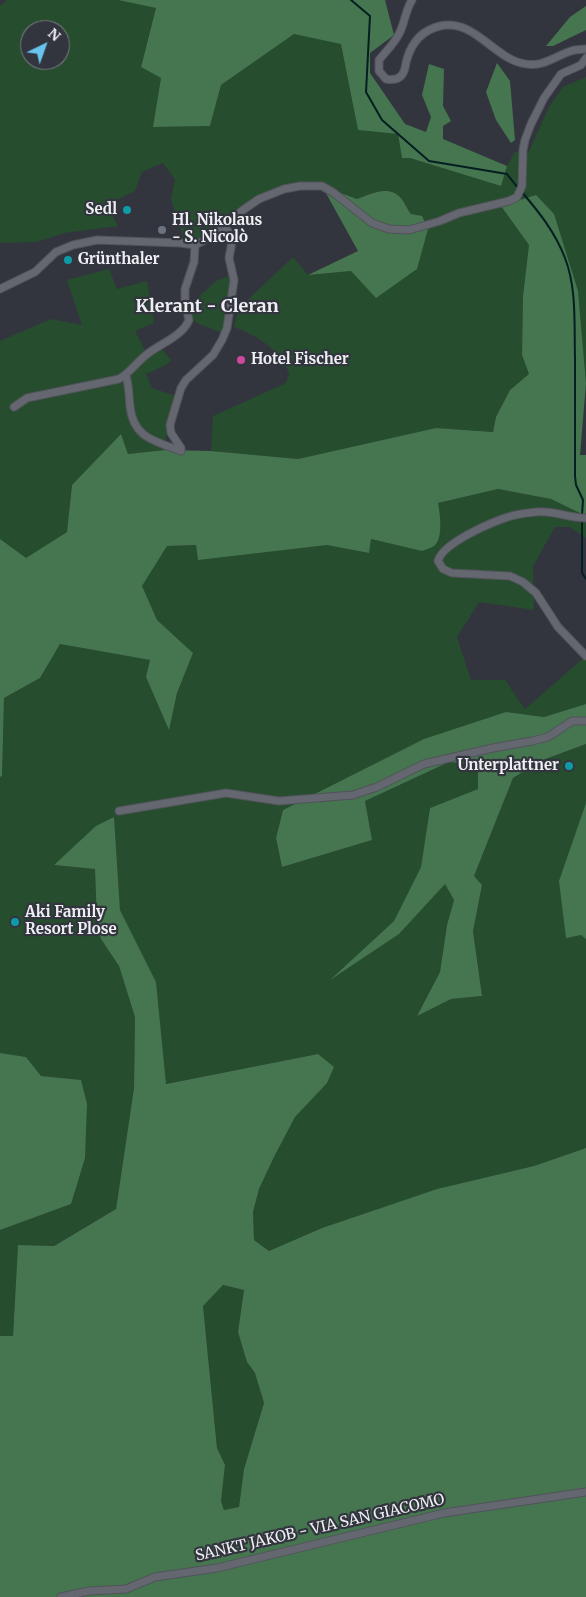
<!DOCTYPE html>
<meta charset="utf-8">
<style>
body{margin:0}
#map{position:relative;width:586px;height:1597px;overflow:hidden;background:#33353e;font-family:Merriweather,serif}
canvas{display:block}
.north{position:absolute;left:20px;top:20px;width:50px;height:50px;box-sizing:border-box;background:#33353e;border:1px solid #7e7f87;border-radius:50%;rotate:42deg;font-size:14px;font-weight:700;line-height:20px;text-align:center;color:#eeeff4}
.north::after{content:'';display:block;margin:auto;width:18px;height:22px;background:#67c4ef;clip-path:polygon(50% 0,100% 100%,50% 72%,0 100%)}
</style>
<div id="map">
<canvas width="586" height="1597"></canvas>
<div class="north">N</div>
</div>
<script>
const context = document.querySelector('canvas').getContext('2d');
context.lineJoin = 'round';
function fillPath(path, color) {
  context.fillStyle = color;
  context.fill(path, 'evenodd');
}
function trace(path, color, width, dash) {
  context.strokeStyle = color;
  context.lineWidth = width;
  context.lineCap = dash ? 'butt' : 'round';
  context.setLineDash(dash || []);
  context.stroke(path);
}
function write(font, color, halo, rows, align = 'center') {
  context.font = font + ' Merriweather,serif';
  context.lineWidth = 4.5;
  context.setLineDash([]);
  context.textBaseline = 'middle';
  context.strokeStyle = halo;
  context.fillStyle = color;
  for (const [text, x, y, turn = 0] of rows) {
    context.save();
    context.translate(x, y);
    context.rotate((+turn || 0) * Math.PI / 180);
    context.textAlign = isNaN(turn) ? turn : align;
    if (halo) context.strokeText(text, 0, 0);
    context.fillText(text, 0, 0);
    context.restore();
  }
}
fillPath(new Path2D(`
 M 7,0 L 118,0 L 156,8 L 141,66 L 161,78 L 154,127 L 210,126 L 221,85 L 294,34 L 341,43 L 358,130 L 398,134 L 402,158 L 410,158 L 501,186 L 507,166 L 515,152 L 528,153 L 549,107 L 563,87 L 586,77 L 586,383 L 578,295 L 501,206 L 529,245 L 523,296 L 522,355 L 529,374 L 510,390 L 496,417 L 493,432 L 436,428 L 298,459 L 211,451 L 213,416 L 284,384 L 287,381 L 288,375 L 290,375 C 279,349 260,337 234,327 L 239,308 L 293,257 L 308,275 L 351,271 L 416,216 L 411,214 L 400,197 L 378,191 L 357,199 L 322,186 L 300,186 L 259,199 L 224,226 L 201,239 L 183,237 L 171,199 L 175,180 L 163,163 L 142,172 L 135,191 L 106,205 L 118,226 L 64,233 L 37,242 L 0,243 L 0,6 ZM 30,30 L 60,30 L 60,60 L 30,60 Z
 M 109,269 L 117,289 L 147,281 L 154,323 L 135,331 L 148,356 L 161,348 L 171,360 L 166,365 L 146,374 L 152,388 L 176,396 L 168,418 L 165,450 L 128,454 L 121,434 L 72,485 L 67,532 L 26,559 L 0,539 L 0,341 L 51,319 L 82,325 L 67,280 Z
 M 229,276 C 232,293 229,317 222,333 L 199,324 L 193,320 L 190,305 L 216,281 Z
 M 498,489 L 551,499 L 586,516 L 586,538 L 570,527 L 555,527 L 533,566 L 534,610 L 479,602 L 457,637 L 471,680 L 505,680 L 525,709 L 586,656 L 586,704 L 544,717 L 506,712 L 334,785 L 283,810 L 276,838 L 282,867 L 372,840 L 365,801 L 449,762 L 478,765 L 478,789 L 430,808 L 421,867 L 394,921 L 333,977 L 399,934 L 445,883 L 454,900 L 447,925 L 440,972 L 417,1015 L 451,999 L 482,996 L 473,931 L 482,885 L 474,876 L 513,778 L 540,761 L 586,744 L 586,1148 L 534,1166 L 437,1189 L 322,1228 L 269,1251 L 254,1240 L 253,1212 L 259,1189 L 274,1157 L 295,1117 L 326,1083 L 318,1054 L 165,1084 L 156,982 L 120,910 L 114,817 L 54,865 L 95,869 L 97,924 L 101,939 L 119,966 L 135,1017 L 134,1088 L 116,1209 L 53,1246 L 18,1245 L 13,1336 L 0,1336 L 0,1230 L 71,1204 L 81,1080 L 41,1076 L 26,1057 L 0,1053 L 0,777 L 2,776 L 4,698 L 40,678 L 60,644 L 150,660 L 146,677 L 169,729 L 177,693 L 193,653 L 157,620 L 141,586 L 167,546 L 196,545 L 198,559 L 327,545 L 368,553 L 371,539 L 422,551 L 440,514 L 438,503 Z
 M 223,1285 L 244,1290 L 238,1332 L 247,1362 L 255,1373 L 264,1403 L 244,1469 L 239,1507 L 224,1510 L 221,1501 L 225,1465 L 217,1448 L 203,1305 Z`), '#254d2e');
fillPath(new Path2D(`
 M 118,0 L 385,0 L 394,35 L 370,53 L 370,73 L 405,124 L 426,132 L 431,117 L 422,95 L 429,64 L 444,69 L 443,106 L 451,121 L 443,126 L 443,139 L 507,166 L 501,186 L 410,158 L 402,158 L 398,134 L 358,130 L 341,44 L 294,34 L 221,85 L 210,126 L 153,127 L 161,78 L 141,67 L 156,8 Z
 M 586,6 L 586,30 L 553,46 L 546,46 L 570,17 Z
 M 497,63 L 510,81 L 515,140 L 511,143 L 496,120 L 486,92 Z
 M 322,186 L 357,199 C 371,194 387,185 400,197 C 404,201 407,209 411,214 L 422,216 L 428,229 L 417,269 L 376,298 L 351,271 L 308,275 L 358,251 Z
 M 536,195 L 554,214 L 578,291 L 586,383 L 580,455 L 586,455 L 586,516 L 551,499 L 498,489 L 438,503 C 440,512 443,536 436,544 C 433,548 426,549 422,551 L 371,539 L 369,553 L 327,545 L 198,560 L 196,545 L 167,546 L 142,586 L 157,620 L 193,653 L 177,693 L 169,730 L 146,677 L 150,660 L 60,644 L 40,678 L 4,698 L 2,776 L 0,777 L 0,539 L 26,558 L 67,532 L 72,485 L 121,434 L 128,454 L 165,450 L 211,451 L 298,459 L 436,428 L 493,432 L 496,417 L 510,390 L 529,374 L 522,355 L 523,296 L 529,245 L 501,206 Z
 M 586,704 L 586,744 L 540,761 L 513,778 L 474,876 L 482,885 L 473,931 L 482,996 L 451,999 L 417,1016 L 440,972 L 447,925 L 454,900 L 445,884 L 399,934 L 330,980 L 394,921 L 421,867 L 430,808 L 478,789 L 478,765 L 449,762 L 365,801 L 372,840 L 282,867 L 276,838 L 283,810 L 424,739 L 506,712 L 544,717 Z
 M 586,803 L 586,939 L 581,935 L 566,938 L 559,881 Z
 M 114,817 L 120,910 L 156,982 L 166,1084 L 318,1054 L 334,1067 L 327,1083 L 295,1117 L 274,1157 L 259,1189 L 253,1212 L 254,1240 L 269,1251 L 322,1228 L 437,1189 L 534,1166 L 586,1148 L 586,1597 L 0,1597 L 0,1336 L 13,1336 L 18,1245 L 54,1246 L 116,1209 L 134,1088 L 135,1017 L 119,966 L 101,939 L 97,924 L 95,869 L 54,865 L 96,826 ZM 223,1285 L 244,1290 L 238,1332 L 247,1362 L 255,1373 L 264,1403 L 244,1469 L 239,1507 L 224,1510 L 221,1501 L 225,1465 L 217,1448 L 203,1306 Z
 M 0,1053 L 26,1057 L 41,1076 L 81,1080 L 87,1104 L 85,1158 L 71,1204 L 0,1230 Z`), '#45764f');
trace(new Path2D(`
 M 351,0 L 370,16 L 366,92 L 382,120 L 429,161 L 507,174 L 518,188
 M 521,191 C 539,212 555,232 565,258 C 577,289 574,325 575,357 C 575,397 575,437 575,476 L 576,485 L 583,500 L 582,515
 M 582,520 L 582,573 L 586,579`), '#041e21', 2);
const minor = new Path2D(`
 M 412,0 C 405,11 405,23 399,34 C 394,44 386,51 379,60 L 379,71 L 386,79 C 391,80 397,80 401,76 C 406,71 405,65 407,59 C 412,42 423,30 440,26 C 472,18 493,56 521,63 C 541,69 553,57 571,51 C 576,49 581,50 586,49
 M 0,289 L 35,272 L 56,252 L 73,245 L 97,240 L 180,243 L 195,245 L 209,238 L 243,210 L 259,199 L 284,189 L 300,186 L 322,186 L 334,193 L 372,223 L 389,229 L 409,230 L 440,221 L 459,213 L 509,201 L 517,197 L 522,186 L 523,150 L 525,140 L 531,124 L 544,98 L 561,74 L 581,65 L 586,58
 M 126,376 C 129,385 129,396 130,406 C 133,438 155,441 181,451
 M 14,407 L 27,398 L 119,379 C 130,373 136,363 146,355 C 159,344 182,337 189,320 L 185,303 L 185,289 L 194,262 L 195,245
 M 181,451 L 181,448 L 171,433 L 170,425 L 181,388 L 186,380 L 213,355 L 222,340 L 227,328 L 234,280 L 229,258 L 232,242 L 230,234 L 224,226
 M 586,518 C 569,518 553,510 536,512 C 525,513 512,515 502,519 C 486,525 442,544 438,561 L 443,569 L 452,573 L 510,576 L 523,582 L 536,593 L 558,627 L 586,656
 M 119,811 L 226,793 L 279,801 L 353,795 L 377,787 L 424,764 L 493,748 L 532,741 L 548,737 L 572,721 L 586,721
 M 61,1597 L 89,1591 L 126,1589 L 155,1577 L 217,1568 L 444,1513 L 586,1492`);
trace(minor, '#52535a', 9);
trace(minor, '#646670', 7);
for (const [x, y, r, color] of [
 [127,210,5,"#0f9aa8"],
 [162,230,5,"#6b7280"],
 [68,260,5,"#0f9aa8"],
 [241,360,5,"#d1479c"],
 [569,766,5,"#0f9aa8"],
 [15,922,5,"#0f9aa8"]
]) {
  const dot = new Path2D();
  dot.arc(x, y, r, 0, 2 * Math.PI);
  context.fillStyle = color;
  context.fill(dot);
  trace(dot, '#33353e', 2);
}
write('bold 15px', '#eeeff4', '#33353e', [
 ["Sedl",117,210,"right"],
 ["Hl. Nikolaus",172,221],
 ["- S. Nicolò",172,238],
 ["Grünthaler",78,260],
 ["Hotel Fischer",251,360],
 ["Unterplattner",559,766,"right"],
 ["Aki Family",25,913],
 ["Resort Plose",25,930]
], 'left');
write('15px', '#eeeff4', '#33353e', [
 ["SANKT JAKOB - VIA SAN GIACOMO",320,1528,-13]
]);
write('bold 18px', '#eeeff4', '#33353e', [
 ["Klerant - Cleran",207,307]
]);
</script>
